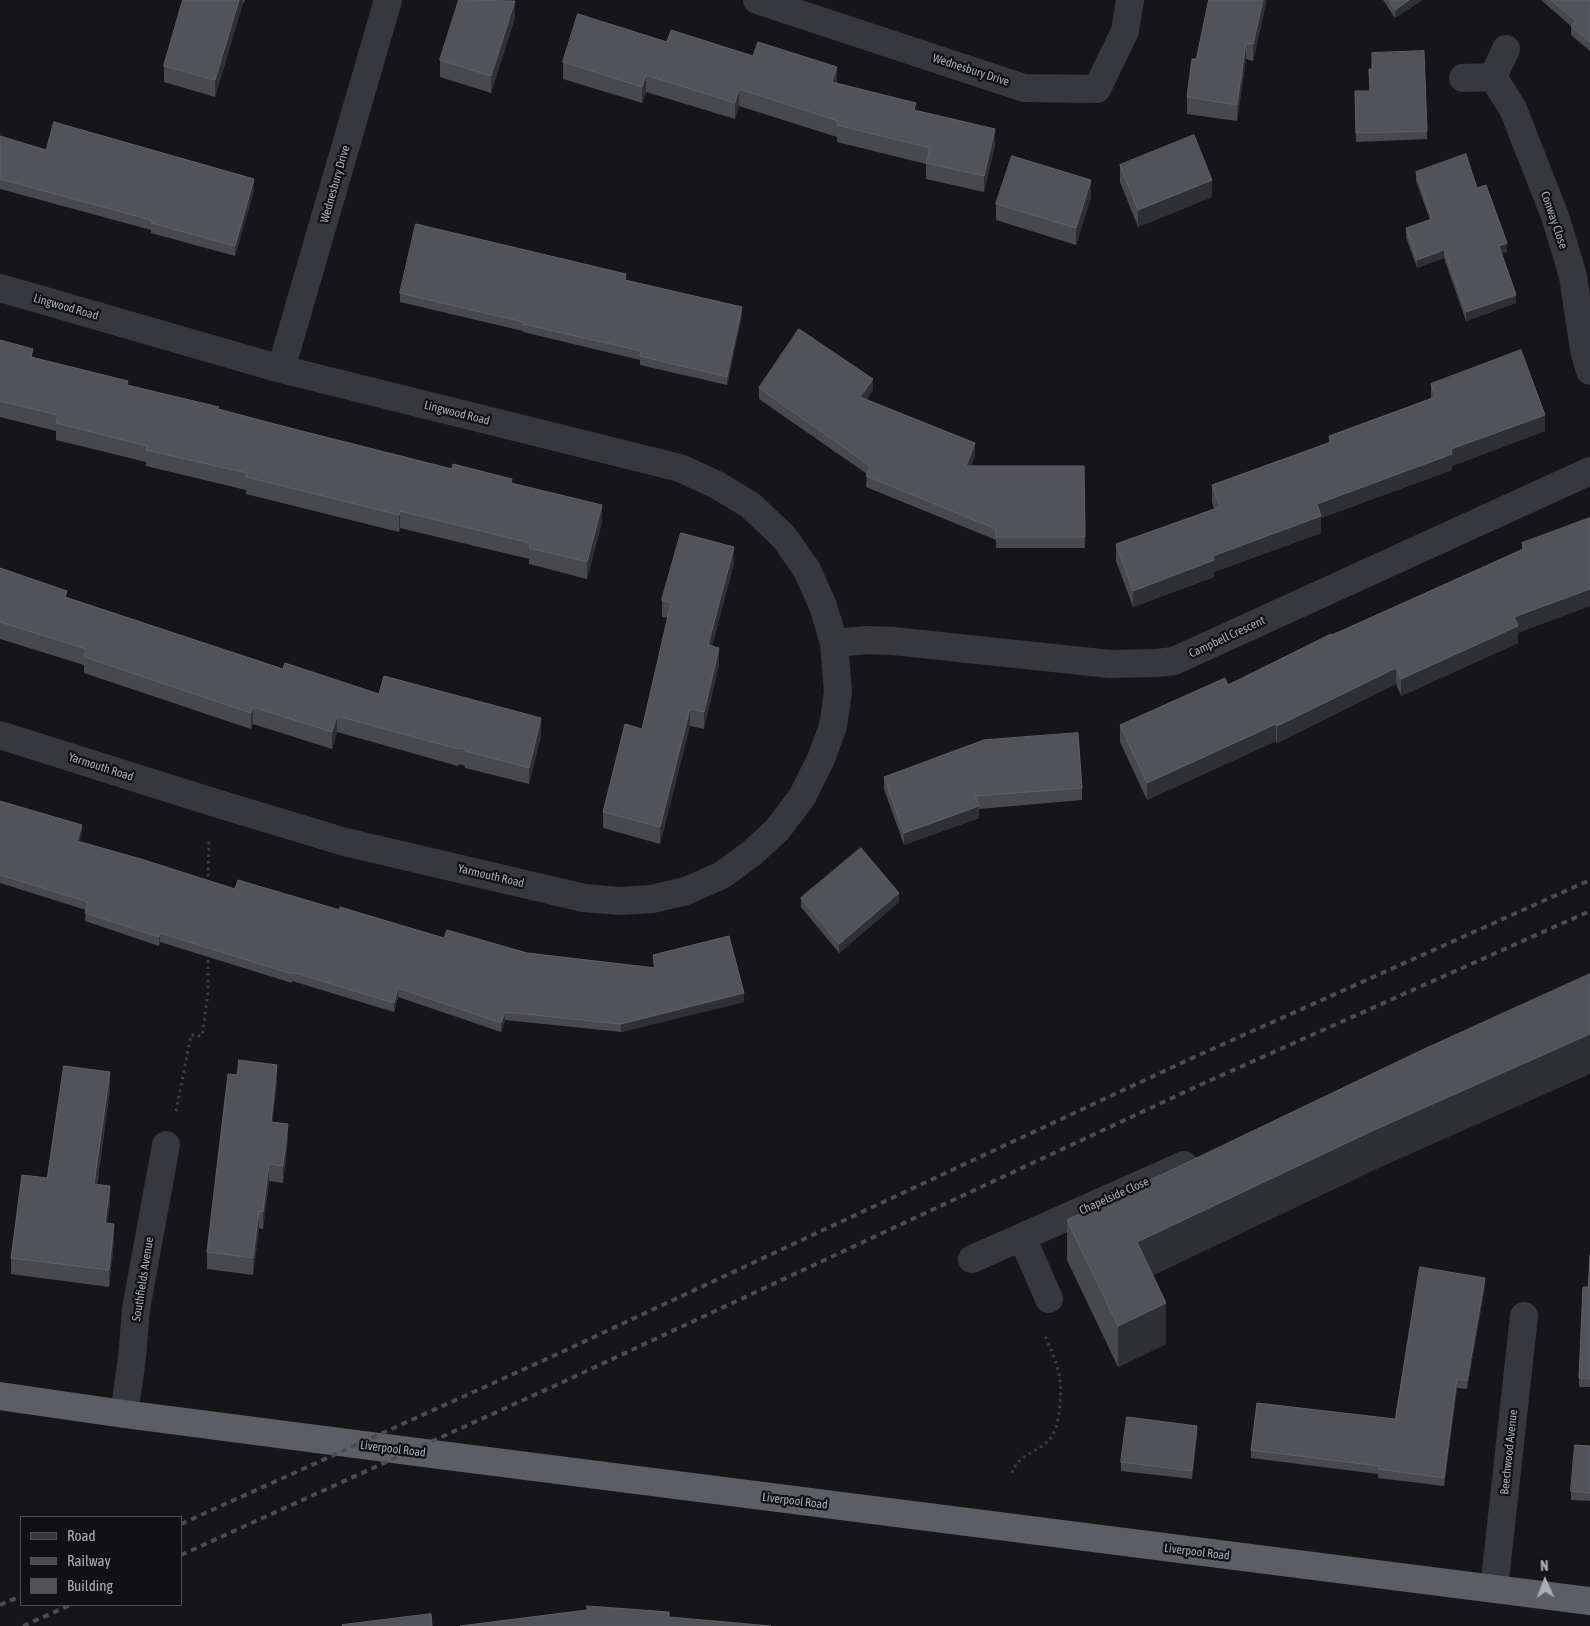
<!DOCTYPE html>
<style>
body{margin:0}
#map{position:relative;width:1590px;height:1626px;overflow:hidden;background:#161618;font-family:"Asap Condensed",sans-serif}
canvas{display:block}
.legend{position:absolute;left:20px;top:1516px;width:162px;height:90px;box-sizing:border-box;background:#111113;border:1px solid #4d4f55;margin:0;padding:6px 9px;list-style:none;font-size:15px;color:#a8adb8}
.legend li{display:flex;align-items:center;gap:10px;height:25px}
.legend b{width:25px;border:1px solid #4d4f55}
.north{position:absolute;left:1520px;top:1556px;width:50px;height:50px;-webkit-text-stroke:4px #111113;paint-order:stroke;rotate:358deg;font-size:14px;font-weight:700;line-height:20px;text-align:center;color:#a8adb8}
.north::after{content:'';display:block;margin:auto;width:18px;height:22px;background:#a8adb8;clip-path:polygon(50% 0,100% 100%,50% 72%,0 100%)}
</style>
<div id="map">
<canvas width="1590" height="1626"></canvas>
<ul class="legend">
<li><b style="height:6px;background:#37383d"></b>Road</li>
<li><b style="height:6px;background:#4a4c52"></b>Railway</li>
<li><b style="height:14px;background:#525359"></b>Building</li>
</ul>
<div class="north">N</div>
</div>
<script>
const context = document.querySelector('canvas').getContext('2d');
context.lineJoin = 'round';
function trace(path, color, width, dash) {
  context.strokeStyle = color;
  context.lineWidth = width;
  context.lineCap = dash ? 'butt' : 'round';
  context.setLineDash(dash || []);
  context.stroke(path);
}
function fillPath(path, color) {
  context.fillStyle = color;
  context.fill(path, 'evenodd');
}
function write(font, color, halo, rows, align = 'center') {
  context.font = font + ' "Asap Condensed",sans-serif';
  context.lineWidth = 4.5;
  context.setLineDash([]);
  context.textBaseline = 'middle';
  context.strokeStyle = halo;
  context.fillStyle = color;
  for (const [text, x, y, turn = 0] of rows) {
    context.save();
    context.translate(x, y);
    context.rotate((+turn || 0) * Math.PI / 180);
    context.textAlign = isNaN(turn) ? turn : align;
    if (halo) context.strokeText(text, 0, 0);
    context.fillText(text, 0, 0);
    context.restore();
  }
}
trace(new Path2D(`
 M 208,883 L 209,839
 M 176,1111 L 191,1035 L 202,1036 L 208,993 L 208,954
 M 1012,1473 C 1017,1455 1036,1453 1048,1441 C 1061,1429 1062,1391 1059,1374 C 1056,1360 1050,1347 1044,1334`), '#3d3f44', 3, [2.5, 4]);
trace(new Path2D(`
 M 757,0 L 1024,88 L 1097,89 L 1125,31 L 1130,0
 M 1493,77 L 1513,109 L 1555,216 L 1573,276 L 1584,350 L 1590,371
 M 1463,78 L 1493,77 L 1506,49
 M 0,288 L 281,369 L 680,468 L 717,485 L 750,505 L 784,537 L 807,570 L 823,606 L 834,643 L 838,692 L 833,726 L 821,759 L 802,797 L 777,830 L 752,853 L 722,875 L 686,891 L 652,899 L 620,901 L 584,898 L 345,842 L 209,801 L 0,735
 M 281,369 L 388,0
 M 834,643 L 867,640 L 893,641 L 1110,664 L 1156,663 L 1174,661 L 1590,471
 M 1022,1237 L 1184,1165
 M 972,1259 L 1022,1237 L 1049,1299
 M 124,1414 L 132,1358 L 136,1309 L 166,1145
 M 1494,1589 L 1524,1316`), '#37383d', 28);
trace(new Path2D(`
 M 0,1396 L 124,1414 L 440,1455 L 1590,1601`), '#5b5e65', 28);
trace(new Path2D(`
 M 181,1524 L 551,1357 L 1190,1059 L 1590,880
 M 181,1555 L 563,1382 L 1202,1084 L 1590,911
 M 0,1605 L 21,1596
 M 23,1626 L 70,1605`), '#4a4c52', 4, [6, 5]);
fillPath(new Path2D(`
 M 183,0 L 245,0 L 244,3 L 243,3 L 215,97 L 164,82 L 164,66 Z
 M 1266,0 L 1266,3 L 1253,61 L 1246,59 L 1237,121 L 1187,114 L 1187,97 L 1196,59 Z
 M 1383,0 L 1422,0 L 1395,18 Z
 M 1541,0 L 1590,0 L 1590,51 L 1571,35 L 1571,26 Z
 M 515,17 L 491,93 L 440,77 L 440,60 Z
 M 667,42 L 837,84 L 916,111 L 995,145 L 984,192 L 926,179 L 926,164 L 837,142 L 837,137 L 739,106 L 735,119 L 646,92 L 642,103 L 563,79 L 563,62 Z
 M 1355,91 L 1427,131 L 1427,139 L 1356,142 Z
 M 0,136 L 46,150 L 254,190 L 235,256 L 151,233 L 151,230 L 0,189 Z
 M 1120,165 L 1212,197 L 1138,227 L 1120,182 Z
 M 1416,172 L 1477,188 L 1507,252 L 1502,253 L 1516,303 L 1466,321 L 1444,258 L 1417,268 L 1406,237 L 1406,228 L 1430,220 L 1416,181 Z
 M 1091,197 L 1076,245 L 996,220 L 996,204 Z
 M 626,280 L 742,315 L 727,385 L 640,365 L 640,360 L 523,332 L 523,331 L 400,302 L 400,293 Z
 M 0,340 L 33,357 L 128,385 L 290,428 L 512,484 L 602,522 L 587,579 L 529,564 L 529,559 L 400,528 L 399,532 L 246,494 L 246,490 L 146,466 L 146,462 L 56,440 L 56,431 L 0,417 Z
 M 1431,384 L 1545,431 L 1452,466 L 1452,470 L 1321,518 L 1321,533 L 1214,572 L 1214,577 L 1133,607 L 1116,561 L 1116,544 L 1214,509 L 1212,502 L 1212,485 L 1329,443 L 1329,436 L 1431,398 Z
 M 759,388 L 873,390 L 866,400 L 975,455 L 971,466 L 1084,466 L 1085,548 L 996,548 L 996,540 L 866,487 L 867,474 L 759,399 Z
 M 1590,518 L 1518,633 L 1518,643 L 1401,696 L 1396,684 L 1277,743 L 1276,741 L 1147,800 L 1120,742 L 1120,725 L 1228,685 L 1332,635 L 1522,549 L 1522,543 Z
 M 734,563 L 712,646 L 719,664 L 704,729 L 690,726 L 660,844 L 603,828 L 603,812 L 642,729 L 668,618 L 662,617 L 662,600 Z
 M 0,568 L 67,598 L 283,669 L 379,694 L 541,735 L 529,784 L 465,768 L 465,766 L 459,764 L 458,766 L 337,732 L 332,749 L 253,724 L 251,729 L 84,673 L 84,665 L 0,639 Z
 M 884,777 L 1082,788 L 1082,800 L 979,809 L 979,818 L 904,845 L 884,789 Z
 M 0,801 L 82,834 L 79,841 L 235,889 L 340,910 L 444,938 L 527,953 L 654,968 L 653,963 L 653,955 L 744,1002 L 621,1032 L 505,1020 L 501,1032 L 398,997 L 394,1012 L 292,981 L 292,983 L 160,942 L 159,946 L 85,921 L 86,910 L 0,883 Z
 M 801,898 L 899,902 L 839,953 L 801,907 Z
 M 277,1082 L 272,1122 L 288,1140 L 283,1183 L 269,1181 L 263,1229 L 259,1228 L 253,1275 L 207,1269 L 207,1252 Z
 M 110,1089 L 97,1185 L 110,1203 L 107,1223 L 114,1241 L 109,1287 L 11,1274 L 11,1258 L 47,1178 Z
 M 1372,1171 L 1152,1275 L 1166,1344 L 1118,1367 L 1067,1260 L 1067,1220 Z
 M 1590,1255 L 1590,1387 L 1579,1387 L 1579,1378 L 1588,1287 Z
 M 1485,1286 L 1467,1389 L 1457,1388 L 1444,1486 L 1378,1478 L 1378,1474 L 1251,1458 L 1251,1450 L 1395,1419 Z
 M 1197,1434 L 1192,1479 L 1121,1471 L 1121,1462 Z
 M 1590,1446 L 1590,1501 L 1571,1500 L 1571,1491 Z`), '#47494d');
fillPath(new Path2D(`
 M 239,0 L 243,0 L 243,3 L 215,97 L 215,80 Z
 M 1263,0 L 1266,0 L 1266,3 L 1253,61 L 1253,44 Z
 M 1409,0 L 1422,0 L 1395,18 L 1395,10 Z
 M 515,1 L 515,17 L 491,93 L 491,76 Z
 M 1246,43 L 1246,59 L 1237,121 L 1237,105 Z
 M 837,67 L 837,84 L 832,82 Z
 M 646,75 L 646,92 L 642,103 L 642,87 Z
 M 739,89 L 739,106 L 735,119 L 735,103 Z
 M 995,129 L 995,145 L 984,192 L 984,176 Z
 M 254,179 L 254,190 L 235,256 L 235,246 Z
 M 1091,180 L 1091,197 L 1076,245 L 1076,228 Z
 M 1212,180 L 1212,197 L 1138,227 L 1138,210 Z
 M 1507,243 L 1507,252 L 1499,254 L 1499,246 Z
 M 1444,250 L 1444,258 L 1417,268 L 1417,260 Z
 M 1516,295 L 1516,303 L 1466,321 L 1466,312 Z
 M 742,307 L 742,315 L 727,385 L 727,377 Z
 M 873,379 L 873,390 L 860,408 L 860,397 Z
 M 1545,415 L 1545,431 L 1452,466 L 1452,470 L 1321,518 L 1321,533 L 1214,572 L 1214,577 L 1133,607 L 1133,591 L 1213,556 L 1317,504 L 1451,449 Z
 M 975,443 L 975,455 L 966,477 L 966,466 Z
 M 602,505 L 602,522 L 587,579 L 587,562 Z
 M 400,511 L 400,528 L 399,532 L 399,515 Z
 M 734,547 L 734,563 L 708,662 L 708,645 Z
 M 1590,589 L 1590,606 L 1518,633 L 1518,643 L 1401,696 L 1401,679 L 1514,617 Z
 M 719,648 L 719,664 L 704,729 L 704,712 Z
 M 1396,668 L 1396,684 L 1277,743 L 1277,726 Z
 M 253,707 L 253,724 L 251,729 L 251,713 Z
 M 690,709 L 690,726 L 660,844 L 660,827 Z
 M 337,716 L 337,732 L 332,749 L 332,732 Z
 M 541,718 L 541,735 L 529,784 L 529,768 Z
 M 1276,724 L 1276,741 L 1147,800 L 1147,783 Z
 M 979,806 L 979,818 L 904,845 L 904,833 Z
 M 82,825 L 82,834 L 77,850 L 77,841 Z
 M 899,893 L 899,902 L 839,953 L 839,944 Z
 M 160,933 L 160,942 L 159,946 L 159,937 Z
 M 398,988 L 398,997 L 394,1012 L 394,1003 Z
 M 744,993 L 744,1002 L 621,1032 L 621,1024 Z
 M 505,1012 L 505,1020 L 501,1032 L 501,1023 Z
 M 1590,1034 L 1590,1074 L 1372,1171 L 1137,1283 L 1137,1242 L 1372,1131 Z
 M 277,1065 L 277,1082 L 271,1138 L 271,1122 Z
 M 110,1072 L 110,1089 L 94,1201 L 94,1184 Z
 M 288,1124 L 288,1140 L 283,1183 L 283,1166 Z
 M 269,1164 L 269,1181 L 263,1229 L 263,1212 Z
 M 110,1186 L 110,1203 L 105,1240 L 105,1223 Z
 M 259,1211 L 259,1228 L 253,1275 L 253,1258 Z
 M 114,1224 L 114,1241 L 109,1287 L 109,1270 Z
 M 1485,1278 L 1485,1286 L 1467,1389 L 1467,1381 Z
 M 1166,1303 L 1166,1344 L 1118,1367 L 1118,1326 Z
 M 1457,1379 L 1457,1388 L 1444,1486 L 1444,1478 Z
 M 1197,1426 L 1197,1434 L 1192,1479 L 1192,1471 Z`), '#2f3033');
const building = new Path2D(`
 M 183,0 L 239,0 L 215,80 L 164,66 Z
 M 459,0 L 515,1 L 491,76 L 440,60 Z
 M 1209,0 L 1263,0 L 1253,44 L 1246,43 L 1237,105 L 1187,97 L 1192,59 L 1196,59 Z
 M 1389,0 L 1409,0 L 1395,10 Z
 M 1551,0 L 1590,0 L 1590,42 L 1571,26 L 1576,21 Z
 M 578,14 L 667,42 L 671,30 L 753,56 L 758,42 L 837,67 L 832,82 L 916,103 L 914,110 L 995,129 L 984,176 L 926,163 L 930,148 L 837,125 L 838,121 L 739,89 L 735,103 L 646,75 L 642,87 L 563,62 Z
 M 1424,51 L 1427,131 L 1356,133 L 1355,91 L 1370,91 L 1369,69 L 1372,69 L 1372,53 Z
 M 54,122 L 254,179 L 235,246 L 151,223 L 151,220 L 0,179 L 0,136 L 46,150 Z
 M 1194,135 L 1212,180 L 1138,210 L 1120,165 Z
 M 1466,154 L 1477,188 L 1486,185 L 1507,243 L 1499,246 L 1516,295 L 1466,312 L 1444,250 L 1417,260 L 1406,228 L 1432,219 L 1416,172 Z
 M 1012,156 L 1091,180 L 1076,228 L 996,204 Z
 M 416,224 L 626,274 L 625,280 L 742,307 L 727,377 L 640,356 L 641,351 L 523,324 L 523,322 L 400,293 Z
 M 799,329 L 873,379 L 860,397 L 975,443 L 966,466 L 1084,466 L 1085,537 L 996,537 L 996,529 L 866,476 L 870,466 L 759,388 Z
 M 0,340 L 33,349 L 31,357 L 128,381 L 127,385 L 219,407 L 218,409 L 290,428 L 452,469 L 453,464 L 512,479 L 511,483 L 602,505 L 587,562 L 529,548 L 530,543 L 400,511 L 399,515 L 246,477 L 247,473 L 146,450 L 147,446 L 56,423 L 58,415 L 0,401 Z
 M 1521,350 L 1545,415 L 1451,449 L 1452,454 L 1317,504 L 1321,516 L 1213,556 L 1214,560 L 1133,591 L 1116,544 L 1220,507 L 1212,485 L 1331,442 L 1329,436 L 1436,397 L 1431,384 Z
 M 1590,518 L 1590,589 L 1514,617 L 1518,626 L 1401,679 L 1396,668 L 1277,726 L 1276,724 L 1147,783 L 1120,725 L 1225,678 L 1228,685 L 1331,634 L 1332,635 L 1524,549 L 1522,543 Z
 M 681,533 L 734,547 L 708,645 L 719,648 L 704,712 L 690,709 L 660,827 L 603,812 L 625,724 L 642,729 L 671,603 L 662,600 Z
 M 0,568 L 67,591 L 65,597 L 283,669 L 285,663 L 379,694 L 384,676 L 541,718 L 529,768 L 465,751 L 466,749 L 459,748 L 458,749 L 337,716 L 332,732 L 253,707 L 251,713 L 84,657 L 86,649 L 0,622 Z
 M 1078,733 L 1082,788 L 975,796 L 979,806 L 904,833 L 884,777 L 984,740 Z
 M 0,801 L 82,825 L 77,841 L 141,859 L 235,889 L 238,880 L 340,910 L 340,907 L 444,938 L 447,930 L 527,953 L 656,968 L 653,955 L 729,936 L 744,993 L 621,1024 L 505,1012 L 501,1023 L 398,988 L 394,1003 L 292,972 L 292,974 L 160,933 L 159,937 L 85,913 L 88,902 L 0,875 Z
 M 861,848 L 899,893 L 839,944 L 801,898 Z
 M 1590,974 L 1590,1034 L 1372,1131 L 1137,1242 L 1166,1303 L 1118,1326 L 1067,1220 L 1422,1050 Z
 M 239,1060 L 277,1065 L 271,1122 L 288,1124 L 283,1166 L 269,1164 L 263,1212 L 259,1211 L 253,1258 L 207,1252 L 228,1074 L 237,1075 Z
 M 64,1066 L 110,1072 L 94,1184 L 110,1186 L 105,1223 L 114,1224 L 109,1270 L 11,1258 L 22,1175 L 47,1178 Z
 M 1590,1255 L 1590,1379 L 1579,1378 L 1583,1287 L 1588,1287 Z
 M 1420,1267 L 1485,1278 L 1467,1381 L 1457,1379 L 1444,1478 L 1378,1469 L 1379,1466 L 1251,1450 L 1257,1403 L 1395,1419 Z
 M 1127,1417 L 1197,1426 L 1192,1471 L 1121,1462 Z
 M 1575,1445 L 1590,1446 L 1590,1493 L 1571,1491 Z
 M 587,1606 L 669,1612 L 669,1617 L 771,1626 L 460,1626 L 587,1610 Z
 M 431,1614 L 432,1626 L 343,1626 L 342,1625 Z`);
fillPath(building, '#525359');
trace(building, '#5f6168', 1);
write('12px', '#a8adb8', '#111113', [
 ["Wednesbury Drive",971,70,18],
 ["Wednesbury Drive",335,184,-74],
 ["Conway Close",1554,220,71],
 ["Lingwood Road",66,307,16],
 ["Lingwood Road",457,413,14],
 ["Campbell Crescent",1227,637,-25],
 ["Yarmouth Road",101,767,18],
 ["Yarmouth Road",491,876,13],
 ["Chapelside Close",1114,1196,-24],
 ["Southfields Avenue",143,1279,-81],
 ["Liverpool Road",393,1449,7],
 ["Beechwood Avenue",1509,1452,-84],
 ["Liverpool Road",795,1501,7],
 ["Liverpool Road",1197,1552,7]
]);
</script>
